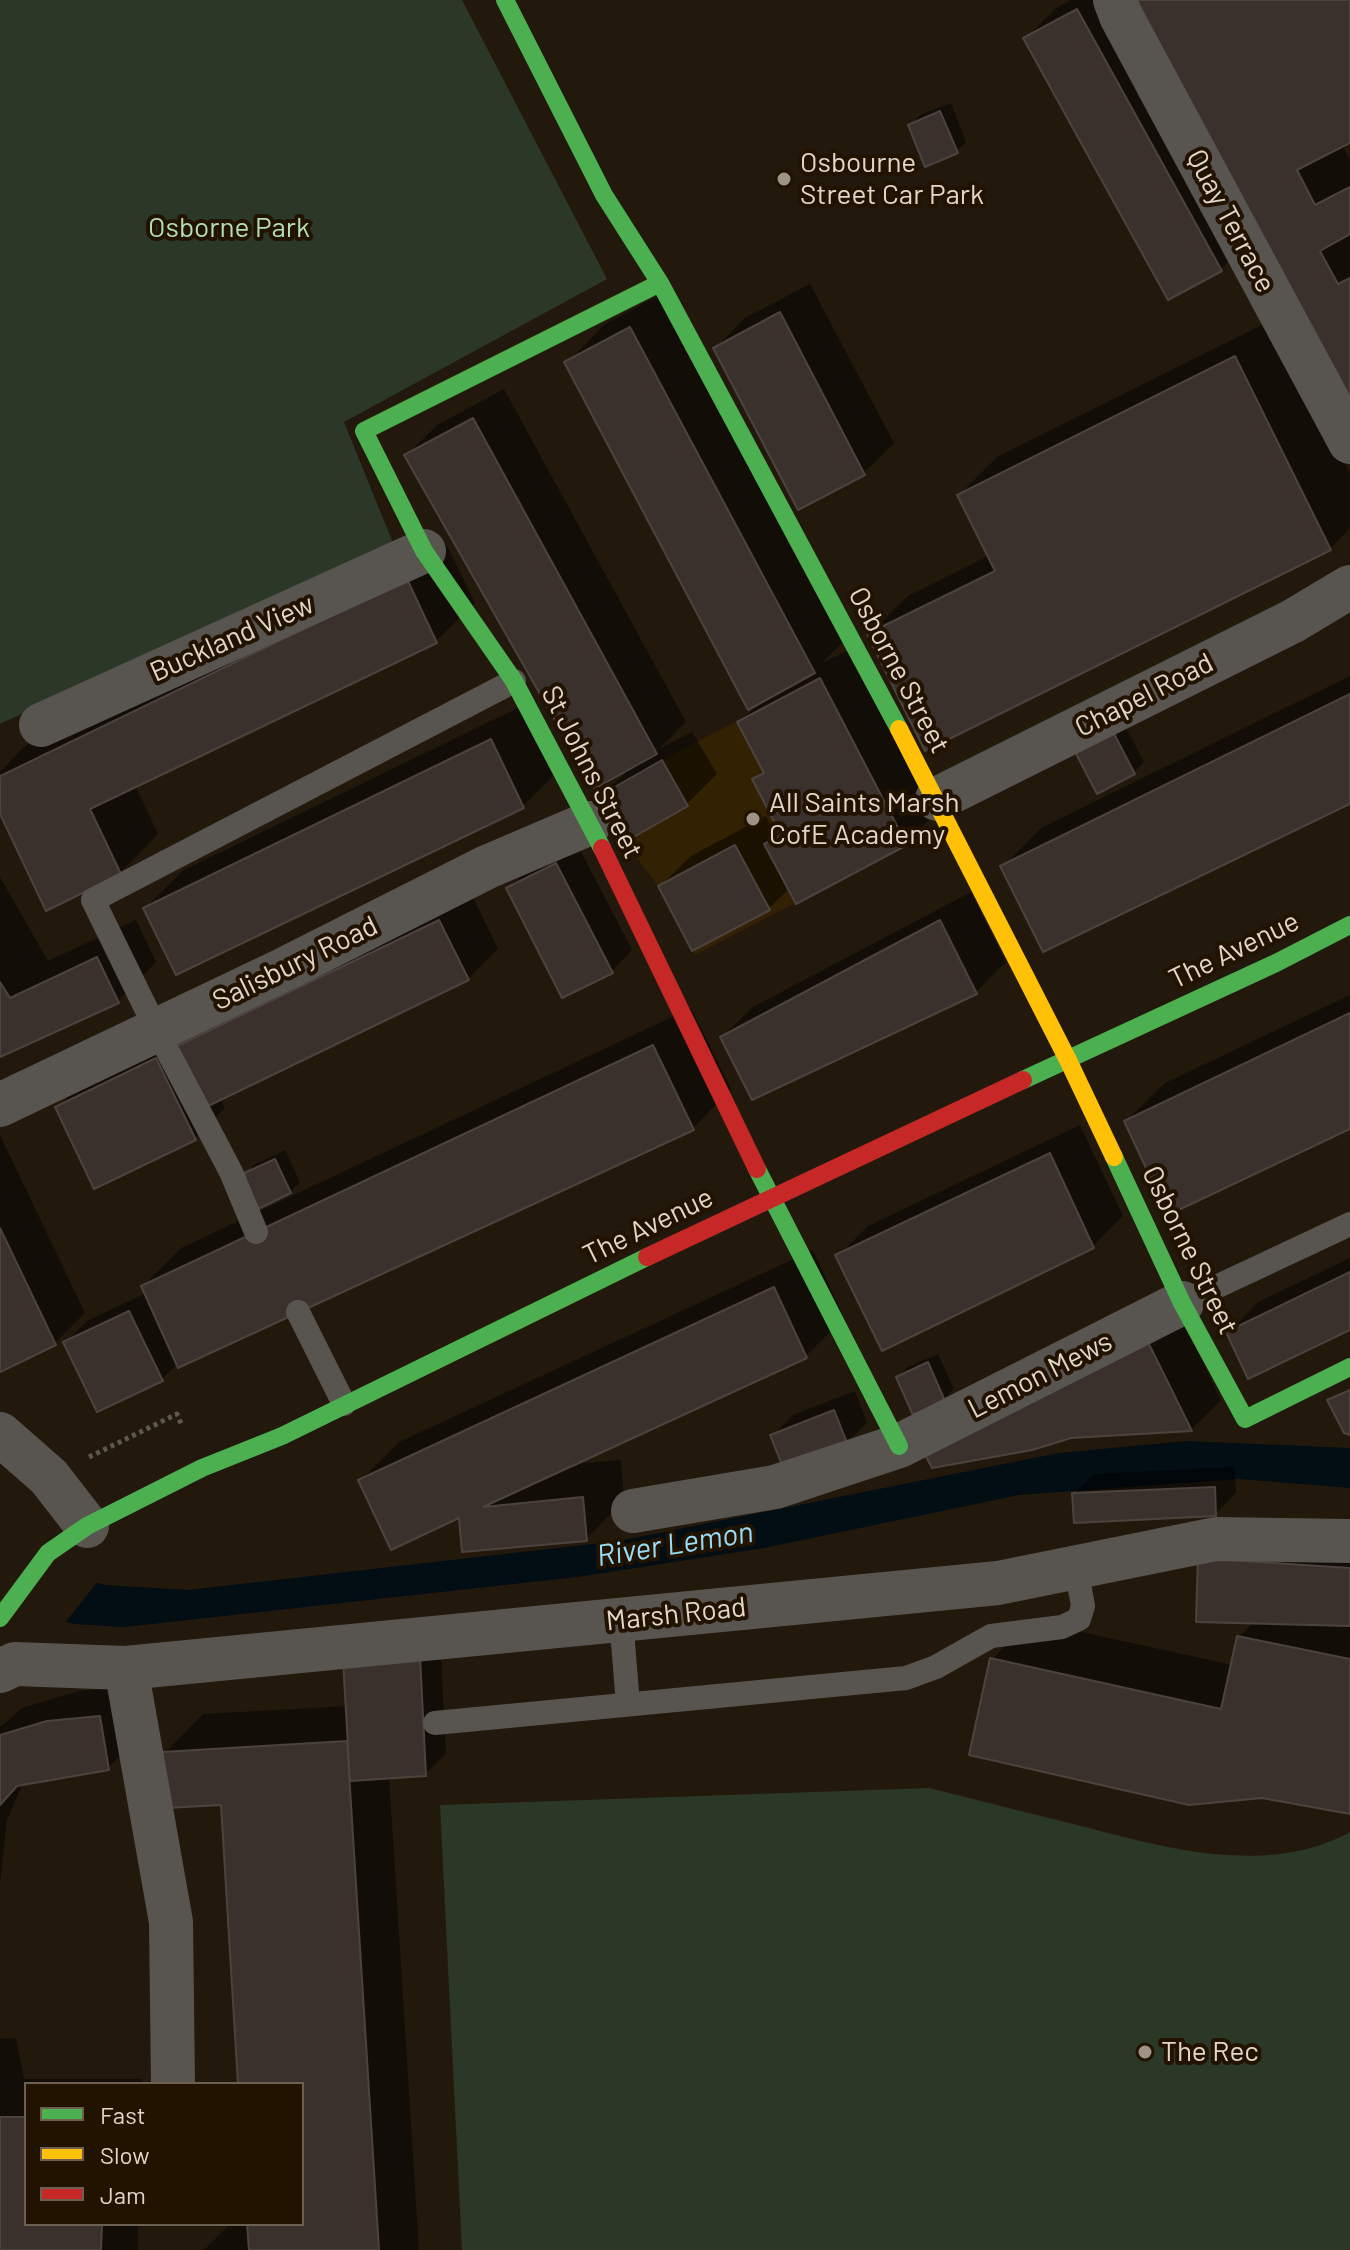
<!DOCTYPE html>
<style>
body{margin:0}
#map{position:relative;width:1350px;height:2250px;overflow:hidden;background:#22190c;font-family:Barlow,sans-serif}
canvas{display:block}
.legend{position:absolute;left:24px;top:2082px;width:280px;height:144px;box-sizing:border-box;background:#221200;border:2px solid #6e6050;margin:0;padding:10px 14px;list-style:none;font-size:24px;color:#e1d6c8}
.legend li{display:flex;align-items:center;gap:16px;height:40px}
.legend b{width:40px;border:2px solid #6e6050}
</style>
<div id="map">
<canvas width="1350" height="2250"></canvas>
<ul class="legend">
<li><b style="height:10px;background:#4caf50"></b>Fast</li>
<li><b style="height:10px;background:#ffc107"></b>Slow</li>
<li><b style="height:10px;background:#c62828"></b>Jam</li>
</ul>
</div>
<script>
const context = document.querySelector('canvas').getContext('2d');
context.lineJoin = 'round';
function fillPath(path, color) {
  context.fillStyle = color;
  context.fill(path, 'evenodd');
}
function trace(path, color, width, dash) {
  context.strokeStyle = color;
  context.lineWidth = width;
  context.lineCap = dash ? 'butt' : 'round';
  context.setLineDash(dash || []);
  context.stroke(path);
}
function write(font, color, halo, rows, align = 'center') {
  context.font = font + ' Barlow,sans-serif';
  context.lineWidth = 8;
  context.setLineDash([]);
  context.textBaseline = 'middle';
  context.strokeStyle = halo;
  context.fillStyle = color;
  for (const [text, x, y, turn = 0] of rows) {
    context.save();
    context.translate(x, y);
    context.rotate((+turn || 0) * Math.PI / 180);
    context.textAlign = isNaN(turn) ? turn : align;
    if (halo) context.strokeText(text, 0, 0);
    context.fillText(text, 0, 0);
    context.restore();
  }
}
fillPath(new Path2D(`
 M 820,678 L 907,845 L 695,955 L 658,886 L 625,842 L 599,796 L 662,760 Z`), '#332103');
fillPath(new Path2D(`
 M 0,0 L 462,0 L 607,279 L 344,422 L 393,543 L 0,724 Z
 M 929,1788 C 978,1800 1027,1813 1077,1825 C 1163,1847 1266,1878 1350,1832 L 1350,2250 L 462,2250 L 440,1805 Z`), '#2b3727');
fillPath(new Path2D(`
 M 1187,1441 L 1350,1448 L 1350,1488 L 1239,1479 L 1019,1495 L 764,1548 L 577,1577 L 125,1627 L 73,1624 L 0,1601 L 0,1552 L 105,1585 L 188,1590 L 619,1541 L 1059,1453 Z`), '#030d14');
fillPath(new Path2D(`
 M 0,1548 L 1,1549 L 100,1579 L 63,1625 L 0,1605 Z`), '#22190c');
fillPath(new Path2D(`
 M 1071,0 L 1118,0 L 1251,239 L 1221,269 L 1026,38 L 1056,8 Z
 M 1137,0 L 1350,0 L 1350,141 L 1342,145 L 1350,160 L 1350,393 Z
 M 951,103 L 966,142 L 956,152 L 910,125 L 920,115 Z
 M 810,284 L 894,443 L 864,473 L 799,508 L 715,348 L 745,318 Z
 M 669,290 L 852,633 L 822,663 L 851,649 L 936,813 L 906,843 L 790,888 L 768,909 L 660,886 L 691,856 L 766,816 L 776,835 L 781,830 L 754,780 L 764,770 L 739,723 L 758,704 L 567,363 L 605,324 Z
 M 1274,319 L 1350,473 L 1350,528 L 1330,549 L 869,634 L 908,596 L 990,555 L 959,495 L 997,457 Z
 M 504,389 L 686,722 L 659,749 L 692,732 L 717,774 L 687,804 L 601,797 L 629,769 L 407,455 L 437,425 Z
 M 445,542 L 475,603 L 436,641 L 135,785 L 158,834 L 120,873 L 0,809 L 0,772 L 26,745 Z
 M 1350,676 L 1350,802 L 1003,867 L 1041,828 Z
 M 530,702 L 561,768 L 523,806 L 145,908 L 184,870 Z
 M 1121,718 L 1144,762 L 1134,772 L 1075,747 Z
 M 577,844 L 632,950 L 612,971 L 509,888 L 529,868 Z
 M 0,877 L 48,961 L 136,920 L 156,962 L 118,1001 L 0,1055 Z
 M 470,891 L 498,949 L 468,979 L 220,1098 L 225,1108 L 195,1138 L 57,1108 L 88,1077 Z
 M 971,892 L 1006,962 L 976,992 L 722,1037 L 753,1007 Z
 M 1350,995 L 1350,1126 L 1126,1121 L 1165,1083 Z
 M 691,1008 L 731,1089 L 693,1128 L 179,1365 L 178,1363 L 162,1379 L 66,1342 L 87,1321 L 146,1293 L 143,1286 L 181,1248 Z
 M 1080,1125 L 1123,1216 L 1093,1246 L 883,1349 L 838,1256 L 868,1226 Z
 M 0,1135 L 85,1313 L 55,1343 L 0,1370 Z
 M 285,1150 L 300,1182 L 290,1192 L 244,1175 L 254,1165 Z
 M 813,1250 L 844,1318 L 806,1356 L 572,1464 L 621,1460 L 624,1500 L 586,1539 L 461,1515 L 361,1480 L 399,1442 Z
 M 1350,1258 L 1350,1327 L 1228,1333 L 1258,1302 Z
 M 1177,1309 L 1221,1400 L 1191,1430 L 1070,1436 Z
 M 938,1354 L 954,1389 L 944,1399 L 898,1377 L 908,1367 Z
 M 855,1391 L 867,1423 L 846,1443 L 772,1436 L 793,1415 Z
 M 1235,1467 L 1236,1493 L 1215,1514 L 1074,1494 L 1094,1474 Z
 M 1350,1537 L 1350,1812 L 992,1659 L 1031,1621 L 1233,1665 L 1239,1637 L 1255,1621 L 1200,1558 Z
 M 440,1636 L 446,1754 L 425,1774 L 389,1776 L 419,2250 L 204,2250 L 230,2224 L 302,2224 L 302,2084 L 240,2084 L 222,1802 L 165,1753 L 203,1714 L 348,1706 Z
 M 130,1687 L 138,1738 L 108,1768 L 23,1783 L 7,1820 L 0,1882 L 0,1727 L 22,1708 L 79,1691 Z
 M 16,2038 L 24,2079 L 142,2079 L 142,2084 L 26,2084 L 26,2224 L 138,2224 L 138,2250 L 0,2250 L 0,2039 Z`), '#0007');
const building = new Path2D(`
 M 1135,0 L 1350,0 L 1350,143 L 1297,170 L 1315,205 L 1350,187 L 1350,234 L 1320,251 L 1338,284 L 1350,278 L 1350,397 Z
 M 1077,9 L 1222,271 L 1168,300 L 1023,38 Z
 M 940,111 L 958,153 L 925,167 L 908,125 Z
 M 780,312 L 865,475 L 798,510 L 713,348 Z
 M 630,327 L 815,673 L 748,710 L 564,362 Z
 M 1235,356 L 1331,550 L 925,751 L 867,634 L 995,571 L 957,495 Z
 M 473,418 L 657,754 L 594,789 L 404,455 Z
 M 407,579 L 437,643 L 90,809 L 121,874 L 46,911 L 0,814 L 0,776 Z
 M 820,678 L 907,845 L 796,904 L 764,844 L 781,835 L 752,779 L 764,773 L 737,722 Z
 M 1350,694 L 1350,804 L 1043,952 L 1000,866 Z
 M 1110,726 L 1135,774 L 1097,794 L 1072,746 Z
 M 491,739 L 524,808 L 176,975 L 143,908 Z
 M 662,760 L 688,806 L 625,842 L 599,796 Z
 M 735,845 L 770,910 L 692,951 L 658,886 Z
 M 556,863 L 613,973 L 562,998 L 506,888 Z
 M 439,920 L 469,980 L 204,1108 L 175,1047 Z
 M 940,920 L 977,994 L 752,1100 L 720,1037 Z
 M 97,957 L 119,1003 L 0,1057 L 0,982 L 10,998 Z
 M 1350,1013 L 1350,1129 L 1168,1215 L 1124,1121 Z
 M 653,1045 L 694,1130 L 178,1368 L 141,1286 Z
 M 156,1058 L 196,1140 L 94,1189 L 55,1107 Z
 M 1050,1153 L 1094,1248 L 882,1351 L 835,1255 Z
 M 275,1159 L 291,1193 L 258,1209 L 242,1174 Z
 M 0,1228 L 56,1345 L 0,1372 Z
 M 1350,1272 L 1350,1330 L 1248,1379 L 1226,1332 Z
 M 774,1287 L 807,1358 L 483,1507 L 583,1497 L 587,1541 L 462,1552 L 459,1518 L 391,1550 L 358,1480 Z
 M 129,1311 L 163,1381 L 97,1412 L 63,1342 Z
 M 1146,1338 L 1192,1431 L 1071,1438 L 1032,1450 L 932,1468 L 921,1447 Z
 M 928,1362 L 945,1401 L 913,1415 L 896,1377 Z
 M 1350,1390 L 1350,1435 L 1344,1433 L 1327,1400 Z
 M 834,1410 L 848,1445 L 784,1470 L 770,1435 Z
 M 1215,1487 L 1216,1516 L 1074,1523 L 1072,1493 Z
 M 1198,1558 L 1350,1568 L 1350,1626 L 1196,1622 Z
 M 1237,1636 L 1350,1659 L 1350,1814 L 1262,1798 L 1189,1805 L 969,1755 L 990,1658 L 1221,1709 Z
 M 420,1656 L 426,1776 L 350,1781 L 343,1660 Z
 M 100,1716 L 109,1770 L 17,1786 L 0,1805 L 0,1735 L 47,1721 Z
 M 347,1741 L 379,2250 L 249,2250 L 247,2224 L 302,2224 L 302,2084 L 238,2084 L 221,1805 L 166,1808 L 162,1752 Z
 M 0,2117 L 26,2117 L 26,2224 L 102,2224 L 101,2250 L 0,2250 Z`);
fillPath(building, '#3a312c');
trace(building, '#4d433e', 2);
trace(new Path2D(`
 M 89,1457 L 177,1414 L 182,1426`), '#5d5852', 5, [4, 4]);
trace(new Path2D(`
 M 256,1232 L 231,1172 L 157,1031 L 93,900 L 514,681
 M 1182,1303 L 1350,1224
 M 298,1312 L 344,1404
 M 621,1619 L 628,1704
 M 435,1723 L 906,1678 L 936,1667 L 991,1636 L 1062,1627 L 1079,1619 L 1083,1606 L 1076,1567`), '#585450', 24);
trace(new Path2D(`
 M 1115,0 L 1121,16 L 1350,442
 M 41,725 L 424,551
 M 937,799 L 1293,621 L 1350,587
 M 0,1105 L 287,968 L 487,867 L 590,823
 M 0,1434 L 49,1477 L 87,1526
 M 633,1511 L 775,1487 L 899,1446 L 1182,1303
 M 126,1668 L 171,1922 L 173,2084
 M 0,1671 L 15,1664 L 126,1668 L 998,1583 L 1216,1539 L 1350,1541`), '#585450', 44);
trace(new Path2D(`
 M 505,0 L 604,195 L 660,283 L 899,729
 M 602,848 L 514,681 L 424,551 L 364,431 L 660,283
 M 1023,1080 L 1276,963 L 1350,925
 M 1114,1157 L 1182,1303 L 1245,1419 L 1350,1367
 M 757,1169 L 899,1446
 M 0,1618 L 48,1553 L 87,1526 L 202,1468 L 282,1436 L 647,1257`), '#4caf50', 18);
trace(new Path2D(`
 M 899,729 L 1068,1060 L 1114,1157`), '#ffc107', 18);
trace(new Path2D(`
 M 602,848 L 757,1169
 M 647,1257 L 1023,1080`), '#c62828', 18);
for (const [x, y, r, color] of [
 [784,179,8,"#9e9486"],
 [753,819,8,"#9e9486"],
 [1145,2052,8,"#9e9486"]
]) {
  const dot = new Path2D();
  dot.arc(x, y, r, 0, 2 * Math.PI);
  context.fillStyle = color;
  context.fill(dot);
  trace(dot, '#221200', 3);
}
write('28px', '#e1d6c8', '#221200', [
 ["Osbourne",800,163],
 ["Street Car Park",800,195],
 ["All Saints Marsh",769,803],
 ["CofE Academy",769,835],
 ["The Rec",1161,2052]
], 'left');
write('28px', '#e1d6c8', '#221200', [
 ["Quay Terrace",1231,221,62],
 ["Buckland View",232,638,-24],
 ["Osborne Street",899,670,62],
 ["Chapel Road",1144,695,-27],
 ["St Johns Street",592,772,63],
 ["The Avenue",1234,950,-26],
 ["Salisbury Road",295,963,-26],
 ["The Avenue",648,1226,-26],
 ["Osborne Street",1190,1250,64],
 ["Lemon Mews",1040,1375,-27],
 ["Marsh Road",676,1614,-6]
]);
write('28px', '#b2deb1', '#221200', [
 ["Osborne Park",229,228]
]);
write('italic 30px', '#98dbf6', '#221200', [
 ["River Lemon",675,1544,-9]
]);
</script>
